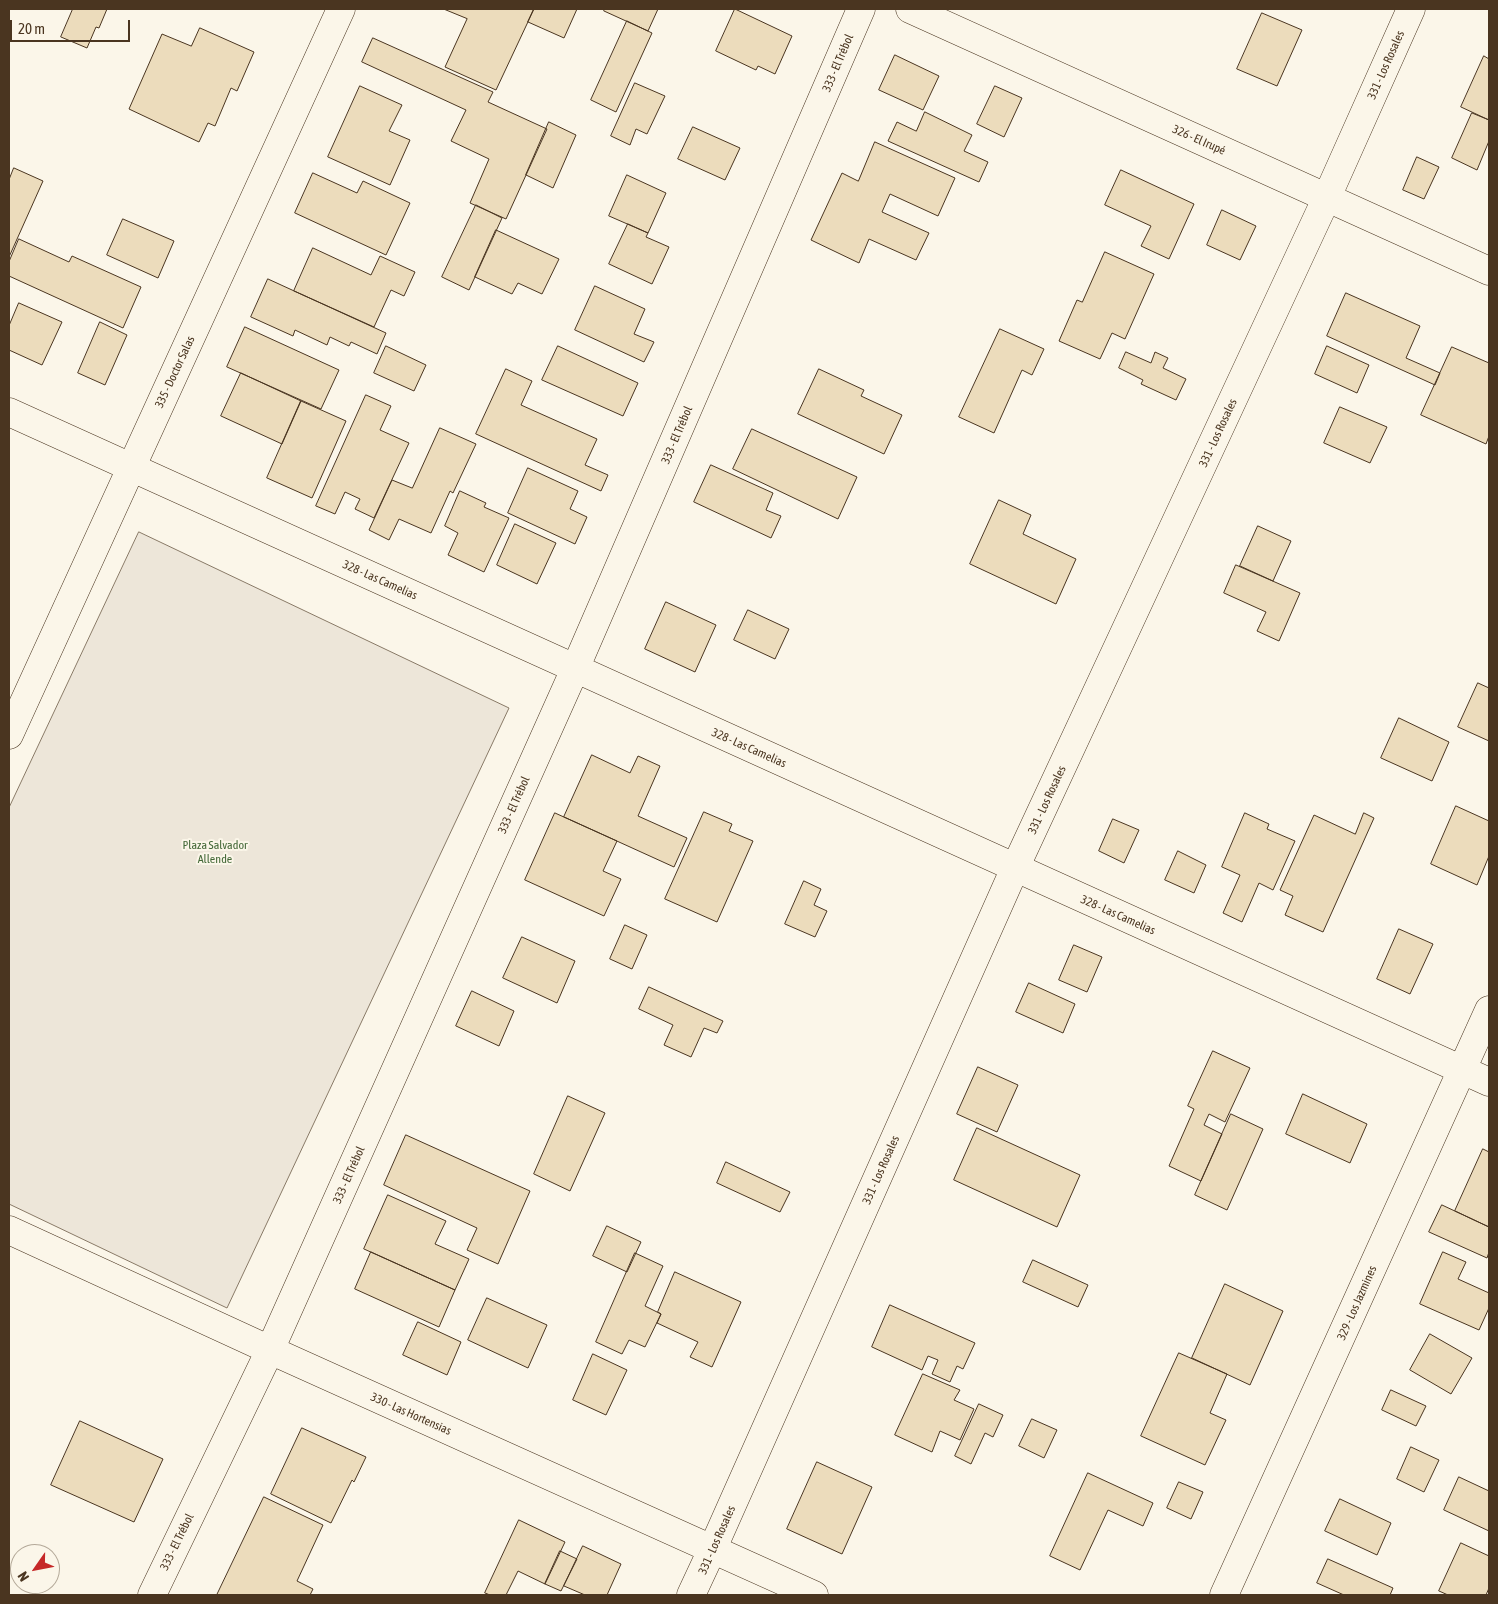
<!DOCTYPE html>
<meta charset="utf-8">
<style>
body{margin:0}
#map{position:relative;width:1498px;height:1604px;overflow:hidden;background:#fbf6e9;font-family:"Asap Condensed",sans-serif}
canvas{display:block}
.frame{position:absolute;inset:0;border:10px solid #4a3520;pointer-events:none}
.north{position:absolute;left:10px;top:1544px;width:50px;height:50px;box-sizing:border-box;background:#fbf6e9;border:1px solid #b4a999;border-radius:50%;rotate:237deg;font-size:14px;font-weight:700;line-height:20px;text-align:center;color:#4a3520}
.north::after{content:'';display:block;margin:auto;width:18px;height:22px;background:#c62828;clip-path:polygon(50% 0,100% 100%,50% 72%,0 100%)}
.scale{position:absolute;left:10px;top:20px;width:120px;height:22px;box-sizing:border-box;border:2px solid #4a3520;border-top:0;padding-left:6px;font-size:15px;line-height:18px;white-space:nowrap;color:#4a3520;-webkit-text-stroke:4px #fbf6e9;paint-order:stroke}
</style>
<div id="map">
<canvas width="1498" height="1604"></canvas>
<div class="frame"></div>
<div class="north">N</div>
<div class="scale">20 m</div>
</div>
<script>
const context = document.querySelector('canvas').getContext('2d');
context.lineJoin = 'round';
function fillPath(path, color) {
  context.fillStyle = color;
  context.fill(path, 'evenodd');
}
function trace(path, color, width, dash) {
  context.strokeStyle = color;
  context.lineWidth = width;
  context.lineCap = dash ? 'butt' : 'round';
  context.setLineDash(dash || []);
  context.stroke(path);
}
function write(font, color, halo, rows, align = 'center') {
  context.font = font + ' "Asap Condensed",sans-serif';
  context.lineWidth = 4;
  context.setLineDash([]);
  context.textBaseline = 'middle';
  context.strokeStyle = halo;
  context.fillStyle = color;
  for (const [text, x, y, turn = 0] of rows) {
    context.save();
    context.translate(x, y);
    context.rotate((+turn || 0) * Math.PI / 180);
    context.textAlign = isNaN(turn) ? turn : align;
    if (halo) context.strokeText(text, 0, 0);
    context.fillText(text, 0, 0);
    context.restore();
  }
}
const green = new Path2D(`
 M 139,532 L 509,708 L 227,1308 L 9,1204 L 9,808 Z`);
fillPath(green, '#ede6d9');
trace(green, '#887966', 1);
const building = new Path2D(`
 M 73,9 L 107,9 L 99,28 L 96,27 L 87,48 L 61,37 Z
 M 444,9 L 534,9 L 496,90 L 445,67 L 467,19 Z
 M 534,9 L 577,9 L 564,38 L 528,22 Z
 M 605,9 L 658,9 L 648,31 L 604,11 Z
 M 735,9 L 792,36 L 775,74 L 758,66 L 756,70 L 716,51 Z
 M 1262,13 L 1302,30 L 1277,86 L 1237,69 Z
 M 627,21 L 652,33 L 616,112 L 591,100 Z
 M 200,28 L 254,52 L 237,91 L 231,88 L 215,126 L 208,123 L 199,142 L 129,109 L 162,34 L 191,46 Z
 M 373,38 L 493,92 L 488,102 L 547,129 L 506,219 L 470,203 L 489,159 L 451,141 L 466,110 L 362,62 Z
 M 895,55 L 939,76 L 923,110 L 879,90 Z
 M 1484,56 L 1489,59 L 1489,120 L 1461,107 Z
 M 635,83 L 665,96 L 647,134 L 636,129 L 630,145 L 611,136 Z
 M 360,86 L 402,105 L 389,131 L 410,140 L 390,185 L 328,157 Z
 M 995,86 L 1022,98 L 1004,137 L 977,124 Z
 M 925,112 L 972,135 L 964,151 L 988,162 L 979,182 L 888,141 L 897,122 L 916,131 Z
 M 1472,113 L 1489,120 L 1489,141 L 1477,170 L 1452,158 Z
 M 549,122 L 576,135 L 553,188 L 526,175 Z
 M 693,127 L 740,148 L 725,180 L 678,159 Z
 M 875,142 L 955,178 L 938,216 L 890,194 L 882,212 L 929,233 L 916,260 L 869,239 L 859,263 L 811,240 L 842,173 L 858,181 Z
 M 1417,157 L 1439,167 L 1424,199 L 1403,190 Z
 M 14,168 L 43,181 L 9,257 L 9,180 Z
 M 1121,170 L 1194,204 L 1169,259 L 1141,246 L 1151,226 L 1105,205 Z
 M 313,173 L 357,193 L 363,181 L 410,203 L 386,255 L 295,213 Z
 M 627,175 L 666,193 L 648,233 L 609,216 Z
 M 476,205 L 502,218 L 469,290 L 442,277 Z
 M 1222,210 L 1256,226 L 1240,260 L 1207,245 Z
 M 123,219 L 174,241 L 158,278 L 107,255 Z
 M 628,224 L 648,233 L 646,237 L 669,247 L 652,284 L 609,264 Z
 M 496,230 L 559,259 L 542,294 L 518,283 L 512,294 L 475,277 Z
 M 19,239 L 69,262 L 72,256 L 141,287 L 123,328 L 9,276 L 9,262 Z
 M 313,248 L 371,275 L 380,256 L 415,272 L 404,296 L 391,290 L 374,327 L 294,291 Z
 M 1105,252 L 1154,274 L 1125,339 L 1112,333 L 1100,359 L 1059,341 L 1077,300 L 1082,302 Z
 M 268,279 L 386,333 L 377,354 L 351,342 L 349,346 L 330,337 L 327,345 L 295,330 L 293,336 L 251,317 Z
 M 595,286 L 645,309 L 634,334 L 654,342 L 644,362 L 575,330 Z
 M 1346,293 L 1420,326 L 1406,358 L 1440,373 L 1435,385 L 1327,336 Z
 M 19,303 L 62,322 L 42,365 L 9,350 L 9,326 Z
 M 100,322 L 127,335 L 105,385 L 78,373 Z
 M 245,327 L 339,370 L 321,409 L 227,367 Z
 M 1000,329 L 1044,349 L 1032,375 L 1022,370 L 994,433 L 959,417 Z
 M 386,346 L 426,365 L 414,391 L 374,373 Z
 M 558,346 L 638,383 L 623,416 L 542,380 Z
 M 1327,346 L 1369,365 L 1357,393 L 1315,374 Z
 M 1452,347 L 1489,363 L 1489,436 L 1486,444 L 1421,415 Z
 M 1126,352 L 1151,363 L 1155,352 L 1168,358 L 1163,368 L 1186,379 L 1176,400 L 1141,384 L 1143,380 L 1119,368 Z
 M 506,369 L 532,381 L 521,405 L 597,439 L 585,465 L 608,475 L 601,491 L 476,434 Z
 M 819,369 L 864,390 L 861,396 L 902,415 L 884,454 L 798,414 Z
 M 241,373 L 301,401 L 282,444 L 221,416 Z
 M 366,395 L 391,406 L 380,430 L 409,443 L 374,518 L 355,509 L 360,499 L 345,492 L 335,514 L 316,506 Z
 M 301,401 L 346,421 L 312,498 L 267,478 Z
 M 1340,407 L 1387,427 L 1370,463 L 1324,443 Z
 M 440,428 L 476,444 L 453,493 L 450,491 L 431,533 L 399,519 L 389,540 L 369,530 L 392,480 L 412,488 Z
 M 752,429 L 857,477 L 838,519 L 733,469 Z
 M 711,465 L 773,493 L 766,510 L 781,516 L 771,538 L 694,502 Z
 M 528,468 L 578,491 L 570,509 L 587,517 L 575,544 L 508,513 Z
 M 460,491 L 486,503 L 484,507 L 509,518 L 484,572 L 448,555 L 458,533 L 445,526 Z
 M 999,500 L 1031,515 L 1023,534 L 1076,559 L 1056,604 L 970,564 Z
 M 515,524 L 556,543 L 537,584 L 497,565 Z
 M 1258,526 L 1291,541 L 1273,581 L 1240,566 Z
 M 1236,565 L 1300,593 L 1279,641 L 1257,631 L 1266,612 L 1224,593 Z
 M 666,602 L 716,625 L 695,672 L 645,649 Z
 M 748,610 L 789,629 L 775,659 L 734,640 Z
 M 1478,683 L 1489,688 L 1489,741 L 1458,727 Z
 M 1399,718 L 1449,742 L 1432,781 L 1381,758 Z
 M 592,755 L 630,773 L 638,756 L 660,766 L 638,816 L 687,838 L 674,867 L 564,817 Z
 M 1456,806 L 1489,821 L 1489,856 L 1477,885 L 1431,864 Z
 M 704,812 L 732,824 L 729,831 L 753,841 L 717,922 L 665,899 Z
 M 555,813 L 617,841 L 603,871 L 621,879 L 604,916 L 525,880 Z
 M 1245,813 L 1269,824 L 1267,829 L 1295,841 L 1273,890 L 1259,883 L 1242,922 L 1223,913 L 1240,875 L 1222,867 Z
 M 1364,813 L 1374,818 L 1323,932 L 1285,915 L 1293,896 L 1280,890 L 1314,815 L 1355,834 Z
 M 1113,819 L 1139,830 L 1124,863 L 1099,851 Z
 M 1178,851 L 1206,865 L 1194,893 L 1165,880 Z
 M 804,881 L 821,889 L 814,905 L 827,911 L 815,937 L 785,924 Z
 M 625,925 L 647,935 L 632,969 L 610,959 Z
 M 1399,929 L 1433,944 L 1410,994 L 1377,979 Z
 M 522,937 L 575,961 L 557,1003 L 503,978 Z
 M 1074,945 L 1102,957 L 1087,992 L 1059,980 Z
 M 1029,983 L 1075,1004 L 1063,1033 L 1016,1012 Z
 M 649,987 L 723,1021 L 717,1033 L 704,1028 L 691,1057 L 664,1045 L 673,1025 L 639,1009 Z
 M 472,991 L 514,1011 L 499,1046 L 456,1026 Z
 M 1213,1051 L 1250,1068 L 1225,1122 L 1209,1114 L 1204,1125 L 1222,1134 L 1201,1181 L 1169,1166 L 1194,1109 L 1188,1106 Z
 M 978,1067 L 1018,1085 L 997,1132 L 957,1114 Z
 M 1303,1094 L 1367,1124 L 1350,1163 L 1286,1134 Z
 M 568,1096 L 605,1113 L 570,1191 L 534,1174 Z
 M 1231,1114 L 1263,1129 L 1227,1210 L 1195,1195 Z
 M 977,1128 L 1080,1175 L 1057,1227 L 954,1180 Z
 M 406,1135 L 530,1191 L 498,1264 L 467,1250 L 477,1228 L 384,1185 Z
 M 1483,1149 L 1489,1152 L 1489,1227 L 1455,1211 Z
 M 726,1162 L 790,1192 L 780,1212 L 717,1183 Z
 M 388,1195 L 446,1221 L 435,1244 L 469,1259 L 455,1290 L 364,1249 Z
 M 1442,1205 L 1489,1227 L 1489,1252 L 1487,1258 L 1429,1232 Z
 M 607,1226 L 641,1242 L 627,1272 L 593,1256 Z
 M 371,1252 L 455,1290 L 439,1327 L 355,1289 Z
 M 1443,1252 L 1466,1262 L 1458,1279 L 1489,1293 L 1489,1308 L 1479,1330 L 1420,1304 Z
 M 635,1253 L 663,1266 L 645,1306 L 661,1314 L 645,1347 L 629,1340 L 622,1354 L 596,1342 Z
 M 1033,1260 L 1088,1285 L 1078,1307 L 1023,1282 Z
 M 675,1272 L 741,1302 L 712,1367 L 690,1357 L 698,1342 L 657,1323 L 661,1314 L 658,1312 Z
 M 1225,1284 L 1283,1311 L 1250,1385 L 1192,1358 Z
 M 487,1298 L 547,1325 L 528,1368 L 468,1340 Z
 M 890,1305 L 975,1343 L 963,1369 L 957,1366 L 950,1382 L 932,1374 L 938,1360 L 928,1356 L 922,1370 L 872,1347 Z
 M 418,1322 L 461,1342 L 447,1375 L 403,1355 Z
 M 1430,1334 L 1472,1358 L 1451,1394 L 1410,1370 Z
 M 1179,1353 L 1227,1374 L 1210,1413 L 1226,1420 L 1205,1465 L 1141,1436 Z
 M 593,1354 L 627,1370 L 606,1415 L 573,1400 Z
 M 923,1374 L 960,1390 L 954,1400 L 974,1409 L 960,1440 L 940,1431 L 932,1452 L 895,1435 Z
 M 1391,1390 L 1426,1406 L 1416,1426 L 1382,1410 Z
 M 979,1404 L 1003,1415 L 993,1437 L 985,1433 L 971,1464 L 955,1456 Z
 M 1032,1419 L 1057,1430 L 1044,1458 L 1019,1446 Z
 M 80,1421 L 163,1459 L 134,1522 L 51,1485 Z
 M 302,1428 L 366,1457 L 354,1482 L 352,1480 L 331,1523 L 271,1494 Z
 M 1411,1447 L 1439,1460 L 1424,1492 L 1397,1479 Z
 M 817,1462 L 872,1487 L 842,1554 L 787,1529 Z
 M 1088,1473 L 1153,1503 L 1143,1526 L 1108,1510 L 1080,1570 L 1050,1556 Z
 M 1459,1477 L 1489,1491 L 1489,1531 L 1444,1510 Z
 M 1179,1482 L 1203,1492 L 1191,1519 L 1167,1508 Z
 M 264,1497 L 323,1525 L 297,1581 L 313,1589 L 310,1595 L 217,1595 Z
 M 1340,1499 L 1391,1523 L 1377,1555 L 1325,1531 Z
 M 519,1520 L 565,1542 L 545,1584 L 518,1571 L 506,1595 L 490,1595 L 485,1593 Z
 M 1461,1543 L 1489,1556 L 1489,1588 L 1486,1595 L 1448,1595 L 1439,1591 Z
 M 583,1546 L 621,1564 L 607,1595 L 585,1595 L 564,1586 Z
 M 560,1551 L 577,1559 L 561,1591 L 545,1584 Z
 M 1328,1559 L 1393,1588 L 1390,1595 L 1344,1595 L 1317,1583 Z`);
fillPath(building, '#ecdcbc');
trace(building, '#4a3520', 1);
const minor = new Path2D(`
 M 910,9 L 1489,271
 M 9,412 L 1489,1082
 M 9,735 L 341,9
 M 9,1230 L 270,1350 L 814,1595
 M 152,1595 L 270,1350 L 575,669 L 861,9
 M 691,1595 L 712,1550 L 1015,868 L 1327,197 L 1411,9
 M 1224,1595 L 1489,1010`);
trace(minor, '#4a3520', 29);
trace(minor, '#fbf6e9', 28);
write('12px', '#4a3520', '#fbf6e9', [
 ["333 - El Trébol",838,63,-67],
 ["331 - Los Rosales",1386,65,-66],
 ["326 - El Irupé",1199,140,24],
 ["335 - Doctor Salas",175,372,-65],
 ["331 - Los Rosales",1218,433,-65],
 ["333 - El Trébol",677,435,-67],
 ["328 - Las Camelias",380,580,24],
 ["328 - Las Camelias",749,748,24],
 ["331 - Los Rosales",1047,800,-65],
 ["333 - El Trébol",514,805,-66],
 ["328 - Las Camelias",1118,915,24],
 ["331 - Los Rosales",881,1170,-66],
 ["333 - El Trébol",349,1175,-66],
 ["329 - Los Jazmines",1357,1303,-66],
 ["330 - Las Hortensias",411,1414,24],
 ["331 - Los Rosales",717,1540,-66],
 ["333 - El Trébol",177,1542,-64]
]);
write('12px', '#436837', '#fbf6e9', [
 ["Plaza Salvador",215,845],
 ["Allende",215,859]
]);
</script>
